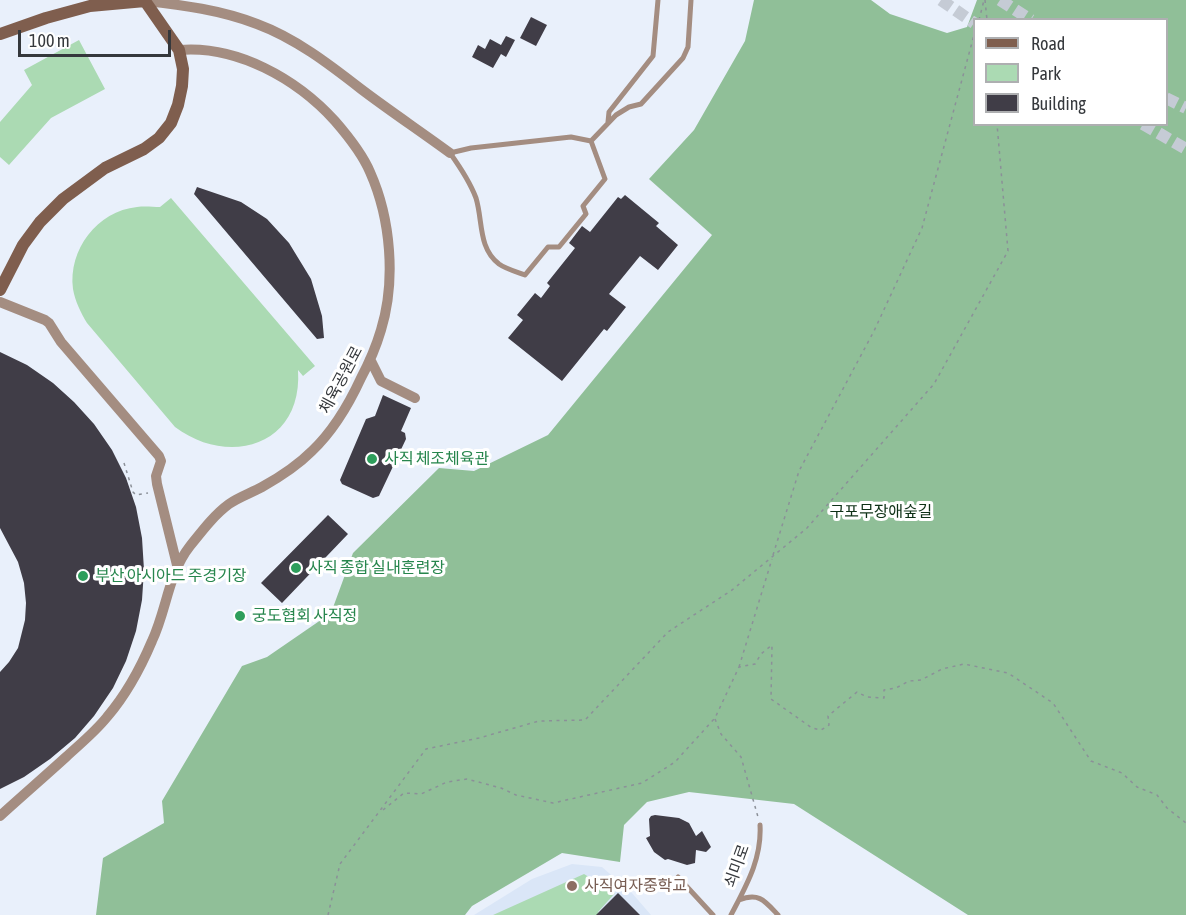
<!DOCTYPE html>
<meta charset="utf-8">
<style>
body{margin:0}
#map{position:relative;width:1186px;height:915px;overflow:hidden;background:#e9f0fb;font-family:"Asap Condensed",sans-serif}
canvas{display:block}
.legend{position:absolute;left:973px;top:18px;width:195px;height:108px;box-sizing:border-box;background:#fff;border:2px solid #aeafb1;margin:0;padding:8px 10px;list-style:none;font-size:18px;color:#35383c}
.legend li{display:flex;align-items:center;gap:12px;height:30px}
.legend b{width:30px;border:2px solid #aeafb1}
.scale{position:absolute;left:18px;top:30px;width:153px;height:27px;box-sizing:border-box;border:3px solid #35383c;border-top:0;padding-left:8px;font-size:18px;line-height:21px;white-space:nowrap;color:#35383c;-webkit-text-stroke:4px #fff;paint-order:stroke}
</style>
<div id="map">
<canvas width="1186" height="915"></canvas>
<ul class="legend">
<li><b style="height:8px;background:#7f5e4e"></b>Road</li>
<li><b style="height:16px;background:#abdab3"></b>Park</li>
<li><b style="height:16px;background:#403d47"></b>Building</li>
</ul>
<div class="scale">100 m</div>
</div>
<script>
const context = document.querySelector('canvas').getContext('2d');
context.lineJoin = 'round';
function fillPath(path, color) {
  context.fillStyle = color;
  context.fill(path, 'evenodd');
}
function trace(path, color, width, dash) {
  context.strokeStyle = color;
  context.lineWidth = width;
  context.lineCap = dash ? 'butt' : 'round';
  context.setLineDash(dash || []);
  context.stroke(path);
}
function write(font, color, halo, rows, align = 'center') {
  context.font = font + ' "Asap Condensed","Noto Sans KR",sans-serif';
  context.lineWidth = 6;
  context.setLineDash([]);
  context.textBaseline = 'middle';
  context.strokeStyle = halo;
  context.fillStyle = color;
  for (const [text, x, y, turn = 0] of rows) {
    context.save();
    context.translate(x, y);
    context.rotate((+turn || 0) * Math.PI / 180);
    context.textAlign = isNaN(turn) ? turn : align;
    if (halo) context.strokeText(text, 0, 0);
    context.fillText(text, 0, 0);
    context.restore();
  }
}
fillPath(new Path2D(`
 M 572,864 L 602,867 L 632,893 L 651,915 L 474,915 L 532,879 Z`), '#dae6f7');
fillPath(new Path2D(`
 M 79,40 L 105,89 L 51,118 L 9,165 L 0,157 L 0,122 L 32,85 L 24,70 Z
 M 171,198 L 315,366 L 303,376 L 298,370 C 303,445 230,468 175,427 L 87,323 C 81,313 75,301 73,289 C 68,250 97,211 137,207 C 145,206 153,207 160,207 Z
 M 584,874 L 615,893 L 598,912 L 600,915 L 493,915 Z`), '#abdab3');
fillPath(new Path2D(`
 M 754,0 L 871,0 L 890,14 L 947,33 L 967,27 L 977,0 L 1186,0 L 1186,915 L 968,915 L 794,804 L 689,792 L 647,802 L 624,825 L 620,862 L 562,853 L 472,906 L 465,915 L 96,915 L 103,858 L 164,823 L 162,801 L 242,666 L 267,657 L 331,613 L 353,553 L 439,468 L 474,471 L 548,435 L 712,235 L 649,179 L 694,130 L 745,41 ZM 974,20 L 1166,20 L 1166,124 L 974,124 Z`), '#90bf98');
fillPath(new Path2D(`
 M 531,17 L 547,25 L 536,46 L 520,38 Z
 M 506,36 L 515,40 L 506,57 L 501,54 L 493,68 L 472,57 L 478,45 L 485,49 L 490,39 L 501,45 Z
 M 197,187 L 241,202 L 267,219 L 289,243 L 311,279 L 322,316 L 324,338 L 317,339 L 194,194 Z
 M 625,195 L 659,223 L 656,226 L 678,245 L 658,270 L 640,256 L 609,294 L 626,307 L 607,331 L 604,329 L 562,381 L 508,338 L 523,320 L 517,315 L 535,293 L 541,298 L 550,286 L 547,283 L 575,248 L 569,243 L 582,226 L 590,232 L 618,197 L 621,199 Z
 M 0,352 L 27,365 L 53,383 L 74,402 L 94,424 L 112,450 L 126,478 L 136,507 L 142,538 L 144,570 L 142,600 L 136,631 L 126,661 L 113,688 L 94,716 L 75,738 L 50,759 L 24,777 L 0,789 L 0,672 L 9,662 L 18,648 L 25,620 L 26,603 L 24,583 L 18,562 L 0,528 Z
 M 383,395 L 411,408 L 401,431 L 405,433 L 406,439 L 379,496 L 373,498 L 342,484 L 340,480 L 366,419 L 375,416 Z
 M 328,515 L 348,534 L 282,603 L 261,583 Z
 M 655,815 L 679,818 L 689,823 L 696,836 L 702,831 L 711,847 L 706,852 L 696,850 L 695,863 L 687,865 L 668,859 L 665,860 L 654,852 L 646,838 L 650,836 L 649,819 L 651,816 Z
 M 618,893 L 640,915 L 596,915 Z`), '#403d47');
trace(new Path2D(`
 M 941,0 L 974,23
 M 1000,0 L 1031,20
 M 1166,98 L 1186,108
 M 1143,124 L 1186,149`), '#c5cbd5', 12, [12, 6]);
trace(new Path2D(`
 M 985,0 L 987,20
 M 979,20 L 984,0
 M 124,463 L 133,492 L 136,495 L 148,493
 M 773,555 L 799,471 L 874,331 L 922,228 L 974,35
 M 739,667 L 772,559
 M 715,719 L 721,734 L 741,757 L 758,817
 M 383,810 L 404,793 L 421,794 L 447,782 L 467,779 L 501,788 L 516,795 L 553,803 L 642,783 L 675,762 L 715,718 L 739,667 L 755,664 L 761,654 L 772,645 L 771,699 L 812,728 L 821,730 L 829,725 L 828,716 L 857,692 L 867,697 L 884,698 L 884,690 L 896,688 L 909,681 L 921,680 L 942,669 L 964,664 L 1008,673 L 1053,703 L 1091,761 L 1122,773 L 1137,787 L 1157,795 L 1167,808 L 1186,823
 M 328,915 L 340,864 L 426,749 L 479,738 L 539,721 L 585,720 L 668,632 L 732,590 L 807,528 L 934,384 L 1008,251 L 997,124`), '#8b9098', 1.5, [3, 4.5]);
trace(new Path2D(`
 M 608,122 L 609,112 L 653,56 L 658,0
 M 571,137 L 591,141 L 605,179 L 583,206 L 586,214 L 559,247 L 548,247 L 525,275 C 517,272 506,269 499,264 C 478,248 483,221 476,198 C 470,182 460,167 450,153 L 471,148 Z
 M 591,141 L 616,115 L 629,107 L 641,104 L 683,58 L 688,47 L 691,0
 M 678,877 L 713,915
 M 739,900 C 759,892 765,901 778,915
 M 731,915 C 746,886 762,859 760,825`), '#a48d81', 5);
trace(new Path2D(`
 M 145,1 C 183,5 221,10 257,24 C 295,38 329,64 361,89 C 390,111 420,131 450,153
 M 0,302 L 45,320 L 49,323 L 61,342 L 159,456 L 161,461 L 156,476 L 157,484 L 177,565
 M 370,359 L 381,381 L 415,398
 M 0,816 C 22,796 44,777 66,757 C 80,744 95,732 107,717 C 125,696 141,667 152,641 C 167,609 168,574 190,546 C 202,531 214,515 229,504 C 239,497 251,493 262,487 C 280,477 297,466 312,451 C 333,431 349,404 361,378 C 369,363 376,347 381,330 C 396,281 391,219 370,172 C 362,153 348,136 335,121 C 297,79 237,45 179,50`), '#a48d81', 10);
trace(new Path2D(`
 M 0,34 L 46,18 L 90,6 L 145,1 L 179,50 L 183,69 L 182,86 L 178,105 L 171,123 L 159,138 L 144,149 L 105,168 L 63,199 L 40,222 L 23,245 L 0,290`), '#7f5e4e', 12);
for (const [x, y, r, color] of [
 [372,459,6,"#2e9e5b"],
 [296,568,6,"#2e9e5b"],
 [83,576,6,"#2e9e5b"],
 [240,616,6,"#2e9e5b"],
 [572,886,6,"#8d6e63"]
]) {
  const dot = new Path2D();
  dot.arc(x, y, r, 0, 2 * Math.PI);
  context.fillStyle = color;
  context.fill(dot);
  trace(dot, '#fff', 2);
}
write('16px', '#35383c', '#fff', [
 ["체육공원로",341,380,-62],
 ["쇠미로",737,866,-70]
]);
write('16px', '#27864d', '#fff', [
 ["사직 체조체육관",384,459],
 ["사직 종합 실내훈련장",308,568],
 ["부산 아시아드 주경기장",95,576],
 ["궁도협회 사직정",252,616]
], 'left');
write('16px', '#0e3117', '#fff', [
 ["구포무장애숲길",881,512]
]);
write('16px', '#785e54', '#fff', [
 ["사직여자중학교",584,886]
], 'left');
</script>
